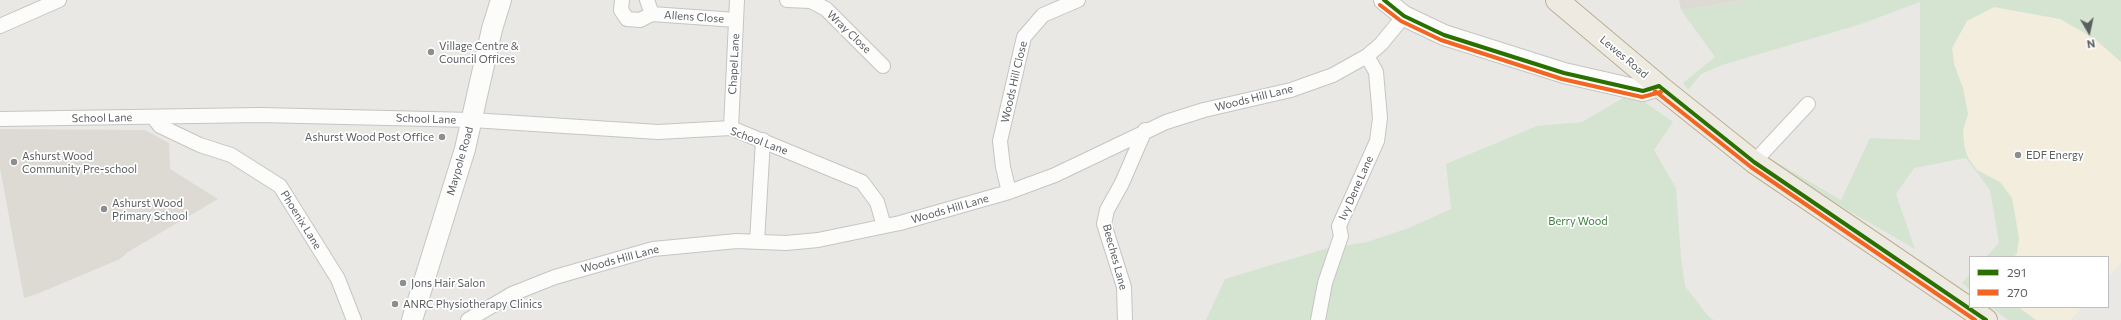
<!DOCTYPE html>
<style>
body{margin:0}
#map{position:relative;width:2121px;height:320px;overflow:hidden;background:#eae8e4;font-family:Commissioner,sans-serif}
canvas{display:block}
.legend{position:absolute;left:1969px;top:256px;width:140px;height:52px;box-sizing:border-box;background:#fff;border:1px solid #bdbfc0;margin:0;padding:5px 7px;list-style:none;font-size:12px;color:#5a5e61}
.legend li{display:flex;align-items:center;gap:8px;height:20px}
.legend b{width:20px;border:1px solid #bdbfc0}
.north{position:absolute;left:2069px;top:12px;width:40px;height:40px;-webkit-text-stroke:3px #fff;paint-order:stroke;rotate:171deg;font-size:11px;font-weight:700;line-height:16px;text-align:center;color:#5a5e61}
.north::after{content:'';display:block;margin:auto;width:14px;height:18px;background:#5a5e61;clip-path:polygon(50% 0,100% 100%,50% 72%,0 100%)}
</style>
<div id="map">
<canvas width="2121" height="320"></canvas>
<ul class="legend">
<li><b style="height:5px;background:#297000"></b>291</li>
<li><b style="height:5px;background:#f26522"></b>270</li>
</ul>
<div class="north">N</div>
</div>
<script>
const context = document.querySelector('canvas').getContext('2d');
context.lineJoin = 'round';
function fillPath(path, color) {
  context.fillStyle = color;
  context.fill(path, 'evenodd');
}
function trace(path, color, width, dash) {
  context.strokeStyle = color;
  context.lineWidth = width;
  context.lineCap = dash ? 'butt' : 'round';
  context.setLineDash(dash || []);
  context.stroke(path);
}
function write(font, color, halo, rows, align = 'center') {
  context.font = font + ' Commissioner,sans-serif';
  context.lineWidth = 3.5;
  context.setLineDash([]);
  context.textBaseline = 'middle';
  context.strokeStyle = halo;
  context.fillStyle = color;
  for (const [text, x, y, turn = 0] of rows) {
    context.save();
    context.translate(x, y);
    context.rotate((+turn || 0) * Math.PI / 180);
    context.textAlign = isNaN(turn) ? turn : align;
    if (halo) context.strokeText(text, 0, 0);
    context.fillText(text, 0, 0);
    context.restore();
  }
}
fillPath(new Path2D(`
 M 1994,7 L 2060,19 L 2095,39 L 2121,62 L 2121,263 L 2108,277 L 2108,257 L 2014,257 L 2017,253 L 2000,182 L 1977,170 L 1968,158 L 1964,145 L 1963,130 L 1968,114 L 1963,88 L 1954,64 L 1952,48 L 1967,21 Z
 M 2018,307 L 2082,307 L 2071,320 L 2036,320 Z`), '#f3edde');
fillPath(new Path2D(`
 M 1679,0 L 1748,0 L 1681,10 Z
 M 0,129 L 145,130 L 169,143 L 170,169 L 218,199 L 128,252 L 120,259 L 37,294 L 24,298 L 0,168 Z`), '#dddad4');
fillPath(new Path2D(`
 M 1748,0 L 2121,0 L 2121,62 L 2095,39 L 2060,19 L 1994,7 L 1967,21 L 1952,48 L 1954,64 L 1963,88 L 1968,114 L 1963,130 L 1964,145 L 1968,158 L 1977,170 L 2000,182 L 2012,198 L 2019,238 L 2017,253 L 2014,257 L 1986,257 L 1999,243 L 1990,190 L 1966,158 L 1914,168 L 1896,194 L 1915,249 L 1766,163 L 1769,158 L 1841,200 L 1870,138 L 1920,140 L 1920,2 L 1861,24 L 1722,65 L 1701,74 L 1688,90 L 1683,83 L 1715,57 L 1681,10 Z
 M 1632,93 L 1673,122 L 1654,150 L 1676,188 L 1681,258 L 1685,286 L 1709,317 L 1714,320 L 1206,320 L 1225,279 L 1328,248 L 1367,242 L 1409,228 L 1451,209 L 1446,164 L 1537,126 L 1582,122 Z
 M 1970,274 L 1970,290 L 1962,283 Z
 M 1991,307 L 2018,307 L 2036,320 L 2008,320 Z`), '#d4e4d1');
const street = new Path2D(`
 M 622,0 L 621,10 L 627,19 L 640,20 L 652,14 L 736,20
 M 647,0 L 652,14
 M 787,0 L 811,1 L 826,9 L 883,66
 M 0,26 L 59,0
 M 153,117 L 160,126 L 200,145 L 231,155 L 280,186 L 338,279 L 354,320
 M 0,119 L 260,115 L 472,120 L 658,132 L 731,128 L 862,182 L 877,202 L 884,226
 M 731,128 L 737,0
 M 1754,162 L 1808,104
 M 1009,192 L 1003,167 L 1000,141 L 1024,37 L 1043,15 L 1078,0
 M 757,242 L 763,140
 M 468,320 L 512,294 L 555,277 L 653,249 L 737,241 L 786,243 L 818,240 L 900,223 L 1009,192 L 1055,175 L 1166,122 L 1204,110 L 1291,90 L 1333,75 L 1367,56 L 1381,44 L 1404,16
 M 1125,320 L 1124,287 L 1104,224 L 1107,210 L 1122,183 L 1145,130
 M 1318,320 L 1325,283 L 1341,236 L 1339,226 L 1377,141 L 1380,118 L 1376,72 L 1367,56`);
const secondary = new Path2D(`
 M 1384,0 L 1404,16 L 1444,35 L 1564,73 L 1643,91 L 1659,86
 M 412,320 L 465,149 L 492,29 L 501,0`);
const highway = new Path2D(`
 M 1557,0 L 1659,86 L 1754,162 L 1986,320`);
trace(street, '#c5c5c5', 16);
trace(secondary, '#c5c5c5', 22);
trace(highway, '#bdaf95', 24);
trace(street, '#fcfcfb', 14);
trace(secondary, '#fcfcfb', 20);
trace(highway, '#edeae1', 22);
trace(new Path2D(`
 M 1384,0 L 1404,16 L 1444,35 L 1564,73 L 1643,91 L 1659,86
 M 1659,86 L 1754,162 L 1986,320`), '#297000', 4);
trace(new Path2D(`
 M 1380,5 L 1401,21 L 1441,40 L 1562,79 L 1642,97 L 1661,92
 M 1655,91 L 1751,167 L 1975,320`), '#f26522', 4);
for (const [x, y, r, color] of [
 [431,52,4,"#8c8e8f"],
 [442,137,4,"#8c8e8f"],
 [2018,155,4,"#8c8e8f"],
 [14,162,4,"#8c8e8f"],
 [104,209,4,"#8c8e8f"],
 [403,283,4,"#8c8e8f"],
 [395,304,4,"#8c8e8f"]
]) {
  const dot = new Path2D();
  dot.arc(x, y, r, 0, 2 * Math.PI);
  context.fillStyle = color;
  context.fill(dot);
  trace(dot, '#fff', 1.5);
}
write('11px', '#5a5e61', '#fff', [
 ["Allens Close",694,17,4],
 ["Wray Close",849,32,44],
 ["Lewes Road",1624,57,40],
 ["Chapel Lane",734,64,-87],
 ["Woods Hill Close",1014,82,-77],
 ["Woods Hill Lane",1254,98,-14],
 ["School Lane",102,118,-1],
 ["School Lane",426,119,2],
 ["School Lane",759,141,20],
 ["Maypole Road",460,161,-74],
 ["Ivy Dene Lane",1356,188,-66],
 ["Woods Hill Lane",950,209,-16],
 ["Phoenix Lane",301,220,58],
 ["Beeches Lane",1115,257,75],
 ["Woods Hill Lane",620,259,-15]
]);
write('11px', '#5a5e61', '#fff', [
 ["Village Centre &",439,46],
 ["Council Offices",439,59],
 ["Ashurst Wood Post Office",434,137,"right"],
 ["EDF Energy",2026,155],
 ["Ashurst Wood",22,156],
 ["Community Pre-school",22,169],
 ["Ashurst Wood",112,203],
 ["Primary School",112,216],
 ["Jons Hair Salon",411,283],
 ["ANRC Physiotherapy Clinics",403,304]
], 'left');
write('11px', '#3c7e3d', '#fff', [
 ["Berry Wood",1578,221]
]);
</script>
